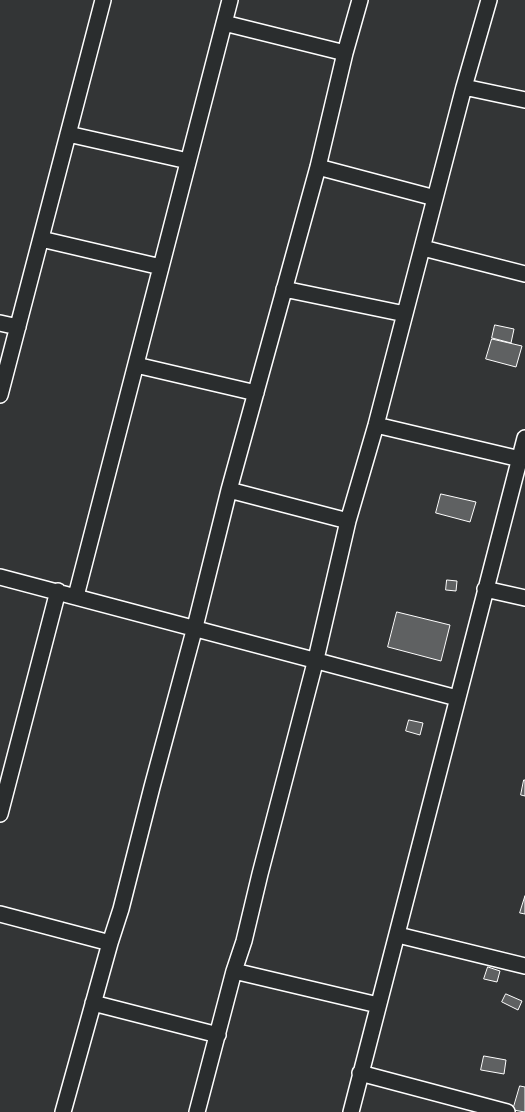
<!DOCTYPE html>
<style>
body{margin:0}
canvas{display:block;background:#333536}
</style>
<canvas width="525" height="1112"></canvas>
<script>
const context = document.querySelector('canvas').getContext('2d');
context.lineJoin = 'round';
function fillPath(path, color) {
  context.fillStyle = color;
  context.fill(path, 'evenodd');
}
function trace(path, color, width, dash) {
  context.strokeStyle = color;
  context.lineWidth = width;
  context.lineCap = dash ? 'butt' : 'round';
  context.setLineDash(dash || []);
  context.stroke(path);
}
const building = new Path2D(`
 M 495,325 L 514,329 L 511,343 L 492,338 Z
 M 492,339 L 522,346 L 516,367 L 486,359 Z
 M 441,494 L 476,502 L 470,522 L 436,513 Z
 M 447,580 L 457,581 L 456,591 L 446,590 Z
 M 397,612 L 450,625 L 441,661 L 388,647 Z
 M 409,720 L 423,723 L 420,735 L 406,731 Z
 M 524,780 L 525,780 L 525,796 L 521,795 Z
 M 525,896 L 525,914 L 520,913 Z
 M 488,967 L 500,971 L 497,982 L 484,979 Z
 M 506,994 L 522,1001 L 518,1010 L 502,1002 Z
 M 484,1056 L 506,1060 L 504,1074 L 481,1070 Z
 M 520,1086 L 525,1087 L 525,1112 L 513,1110 Z`);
fillPath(building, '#5f6162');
trace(building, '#fff', 1);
const minor = new Path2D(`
 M 224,23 L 345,53
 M 464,87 L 525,100
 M 68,134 L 188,161
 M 318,167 L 435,198
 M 41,239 L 161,267
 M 423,248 L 525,274
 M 284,289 L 405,314
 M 0,323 L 18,327
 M 136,365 L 256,393
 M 0,395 L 103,0
 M 376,425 L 520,459
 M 229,490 L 348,521
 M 0,577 L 457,698
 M 485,589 L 525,598
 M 76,596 L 230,0
 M 0,814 L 58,591
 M 0,914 L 110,943
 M 398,935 L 525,966
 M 234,971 L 378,1005
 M 93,1003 L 218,1035
 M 360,1073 L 507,1112
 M 63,1112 L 110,943 L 121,909 L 152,787 L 195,627 L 229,490 L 318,167 L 345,53 L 360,0
 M 197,1112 L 234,971 L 244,941 L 260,874 L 316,659 L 348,521 L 376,425 L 464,87 L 489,0
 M 351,1112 L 525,438`);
trace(minor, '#fff', 18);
trace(minor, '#2a2d2e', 15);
</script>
